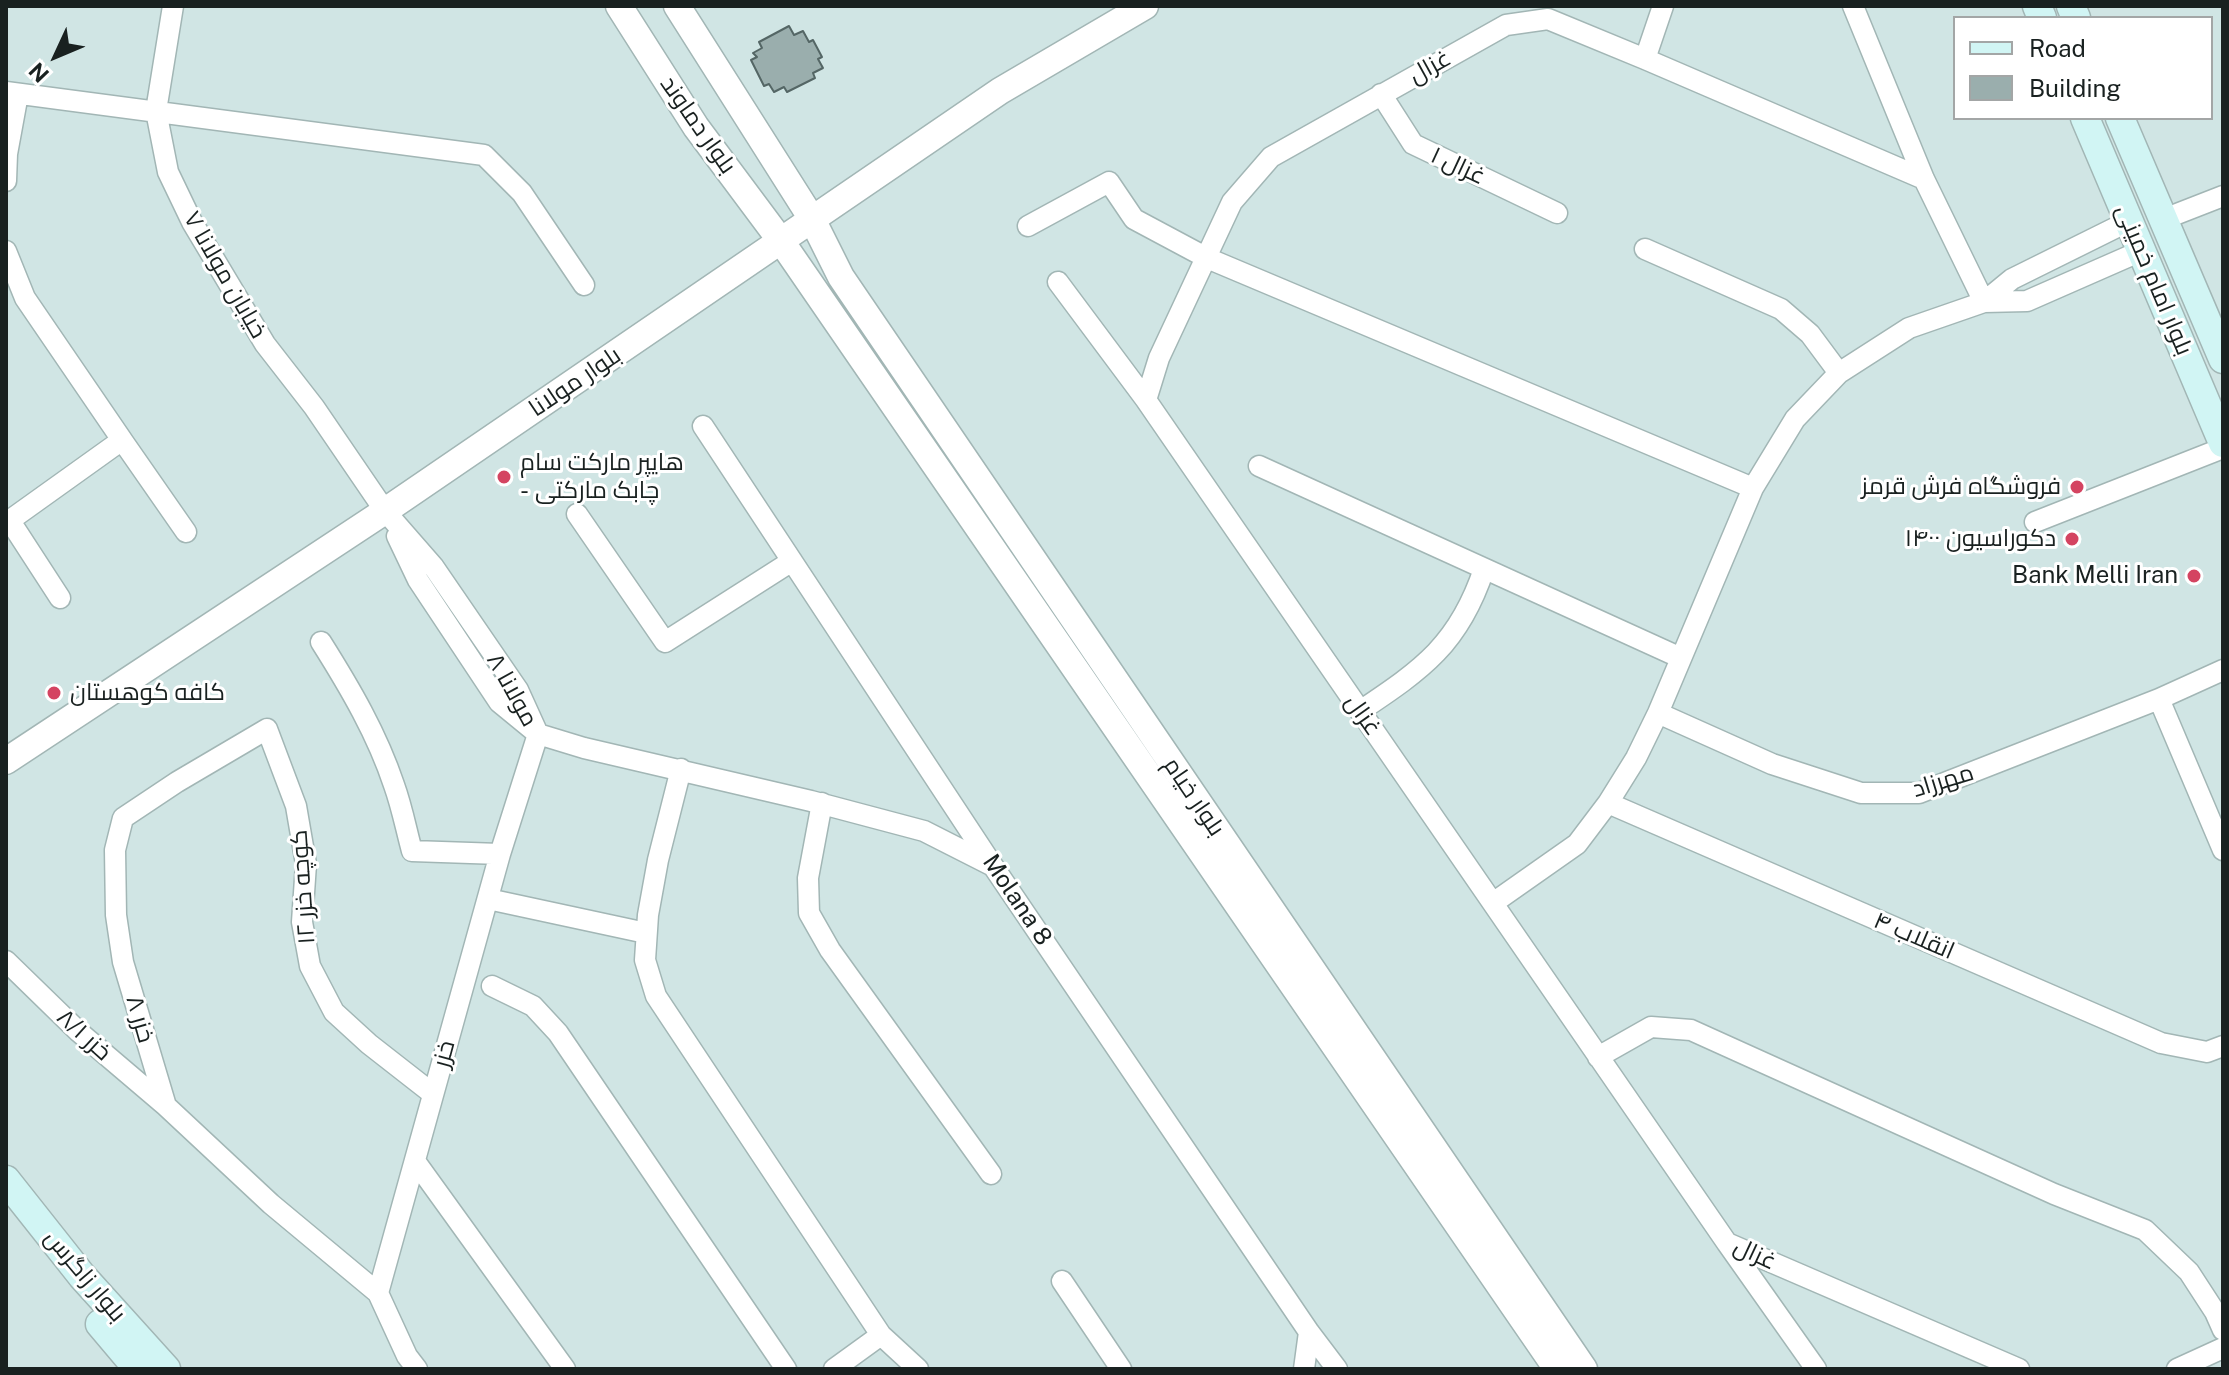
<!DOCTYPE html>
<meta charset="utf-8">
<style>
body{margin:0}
#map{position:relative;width:2229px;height:1375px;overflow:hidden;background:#d0e5e4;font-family:"Public Sans",sans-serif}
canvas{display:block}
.frame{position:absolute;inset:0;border:8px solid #192120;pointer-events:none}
.legend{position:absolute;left:1953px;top:16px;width:260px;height:104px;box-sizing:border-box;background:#fff;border:2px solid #a3a6a6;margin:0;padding:10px 14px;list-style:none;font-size:24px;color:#192120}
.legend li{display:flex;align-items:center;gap:16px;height:40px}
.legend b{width:40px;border:2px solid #a3a6a6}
.north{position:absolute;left:16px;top:16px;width:80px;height:80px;-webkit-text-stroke:6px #fff;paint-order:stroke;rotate:226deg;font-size:22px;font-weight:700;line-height:32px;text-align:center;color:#192120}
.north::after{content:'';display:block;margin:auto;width:28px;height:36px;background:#192120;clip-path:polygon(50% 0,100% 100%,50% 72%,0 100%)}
</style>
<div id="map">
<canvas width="2229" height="1375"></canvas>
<div class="frame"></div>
<ul class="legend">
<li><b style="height:10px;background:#d1f5f4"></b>Road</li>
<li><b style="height:22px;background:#9aaead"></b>Building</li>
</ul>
<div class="north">N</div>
</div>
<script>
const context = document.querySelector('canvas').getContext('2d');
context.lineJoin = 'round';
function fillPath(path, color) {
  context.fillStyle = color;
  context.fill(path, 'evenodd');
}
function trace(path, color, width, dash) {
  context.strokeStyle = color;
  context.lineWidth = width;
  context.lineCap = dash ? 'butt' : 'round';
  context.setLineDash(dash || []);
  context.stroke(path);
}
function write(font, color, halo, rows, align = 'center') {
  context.font = font + ' "Public Sans",Cairo,sans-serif';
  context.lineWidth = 6;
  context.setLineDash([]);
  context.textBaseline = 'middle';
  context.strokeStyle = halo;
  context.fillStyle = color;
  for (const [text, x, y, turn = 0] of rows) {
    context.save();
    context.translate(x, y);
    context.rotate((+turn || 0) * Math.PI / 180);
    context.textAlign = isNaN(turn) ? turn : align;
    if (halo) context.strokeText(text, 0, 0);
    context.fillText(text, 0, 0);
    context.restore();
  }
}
const building = new Path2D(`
 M 789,26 L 794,35 L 803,31 L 809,42 L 813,40 L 822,57 L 818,59 L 823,68 L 813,73 L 815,78 L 787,92 L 784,87 L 774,92 L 769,84 L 764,86 L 751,60 L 757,57 L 753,53 L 762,48 L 759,42 Z`);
fillPath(building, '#9aaead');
trace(building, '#546665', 2);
const minor = new Path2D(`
 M 173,6 L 156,111 L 168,172 L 192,222 L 265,344 L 314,407 L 385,511 L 433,566 L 518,690 L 538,734
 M 1853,6 L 1924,179 L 1984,302
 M 1645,59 L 1663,6
 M 6,92 L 484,155 L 522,193 L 584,285
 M 1381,94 L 1413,144 L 1557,213
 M 1924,179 L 1645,59 L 1548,19 L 1506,25 L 1271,157 L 1232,202 L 1159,358 L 1146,400 L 1727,1243 L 2019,1369
 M 6,181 L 7,154 L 18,94
 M 2164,219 L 2223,196
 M 1028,226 L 1109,182 L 1134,219 L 1207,258 L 1753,488
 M 1645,249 L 1781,309 L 1810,334 L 1839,373
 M 6,251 L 25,298 L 122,440 L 6,523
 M 1058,282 L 1146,400
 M 1984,302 L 2012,279 L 2129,221
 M 703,426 L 993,866 L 1309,1332 L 1337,1369
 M 122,440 L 186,532
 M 1259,466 L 1681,658
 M 577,514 L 665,642 L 792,561
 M 10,521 L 60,598
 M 2035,522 L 2223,448
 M 397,536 L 418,580 L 499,702 L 538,734 L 584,748 L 811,801 L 924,831 L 993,866
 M 321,642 C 350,688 377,734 394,785 C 402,807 406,829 412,851 L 500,854
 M 2159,699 L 2223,850
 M 1360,711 C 1423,669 1459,644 1484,569
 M 1658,713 L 1772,764 L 1861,793 L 1919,793 L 2159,699 L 2223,670
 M 681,769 L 658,860 L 648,915 L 645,960 L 656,996 L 881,1335 L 918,1369
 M 822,803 L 808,878 L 809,913 L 830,950 L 991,1174
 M 1608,803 L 2161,1043 L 2207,1052 L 2223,1046
 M 488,899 L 646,933
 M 1493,903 L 1577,844 L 1608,803 L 1636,758 L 1658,713 L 1753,488 L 1795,419 L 1839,373 L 1909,328 L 1984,302 L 2027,301 L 2141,251
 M 6,961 L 79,1032 L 166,1106
 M 492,986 L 533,1006 L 558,1033 L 786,1369
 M 1598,1057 L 1651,1027 L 1691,1030 L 2054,1194 L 2145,1230 L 2189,1272 L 2215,1312 L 2223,1330
 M 415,1161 L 565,1369
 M 1727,1243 L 1816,1369
 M 1062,1281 L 1121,1369
 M 378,1293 L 271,1204 L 166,1106 L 123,962 L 116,915 L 115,850 L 123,818 L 177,782 L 267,729 L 296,806 L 306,864 L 302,922 L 310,966 L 334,1012 L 369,1044 L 433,1094
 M 417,1369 L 407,1356 L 378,1293 L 500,854 L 538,734
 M 834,1369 L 881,1335
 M 1304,1369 L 1309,1332
 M 2177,1369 L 2223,1348`);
const tertiary = new Path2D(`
 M 619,6 L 696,127 L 781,241 L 1557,1369
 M 677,6 L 812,219 L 841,277 L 1584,1369
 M 6,761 L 385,511 L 1000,91 L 1145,6`);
const secondary = new Path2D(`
 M 2037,6 L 2042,18
 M 2071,6 L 2076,18
 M 2085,118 L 2223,443
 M 2120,118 L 2223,359
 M 6,1180 L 82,1276 L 166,1369
 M 100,1324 L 138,1369`);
trace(minor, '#a2b6b5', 23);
trace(tertiary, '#a2b6b5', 29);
trace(secondary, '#a2b6b5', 31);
trace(minor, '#fff', 20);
trace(tertiary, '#fff', 26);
trace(secondary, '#d1f5f4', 28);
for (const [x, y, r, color] of [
 [504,477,8,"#d44461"],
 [2077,487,8,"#d44461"],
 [2072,539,8,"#d44461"],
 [2194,576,8,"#d44461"],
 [54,693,8,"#d44461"]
]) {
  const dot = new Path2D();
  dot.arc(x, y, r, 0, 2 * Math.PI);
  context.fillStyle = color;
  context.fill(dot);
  trace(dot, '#fff', 3);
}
write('24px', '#192120', '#fff', [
 ["غزال",1430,67,-29],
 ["بلوار دماوند",698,125,55],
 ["غزال ۱",1458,166,25],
 ["خیابان مولانا ۷",225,275,60],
 ["بلوار امام خمینی",2154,280,67],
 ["بلوار مولانا",575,382,-34],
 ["مولانا ۸",512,690,61],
 ["غزال",1363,715,55],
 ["مهرزاد",1943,781,-17],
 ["بلوار خیام",1194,797,56],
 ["کوچه خزر ۱۲",303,887,-94],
 ["Molana 8",1017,900,56],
 ["انقلاب ۴",1914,936,23],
 ["خزر ۸",140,1019,74],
 ["خزر ۸/۱",84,1035,42],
 ["خزر",444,1054,-75],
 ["غزال",1755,1254,25],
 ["بلوار زاگرس",85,1276,50]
]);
write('24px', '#192120', '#fff', [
 ["هایپر مارکت سام",520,463,"left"],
 ["- چابک مارکتی",520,491,"left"],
 ["فروشگاه فرش قرمز",2061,487],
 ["دکوراسیون ۱۴۰۰",2056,539],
 ["Bank Melli Iran",2178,576],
 ["کافه کوهستان",70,693,"left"]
], 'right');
</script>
